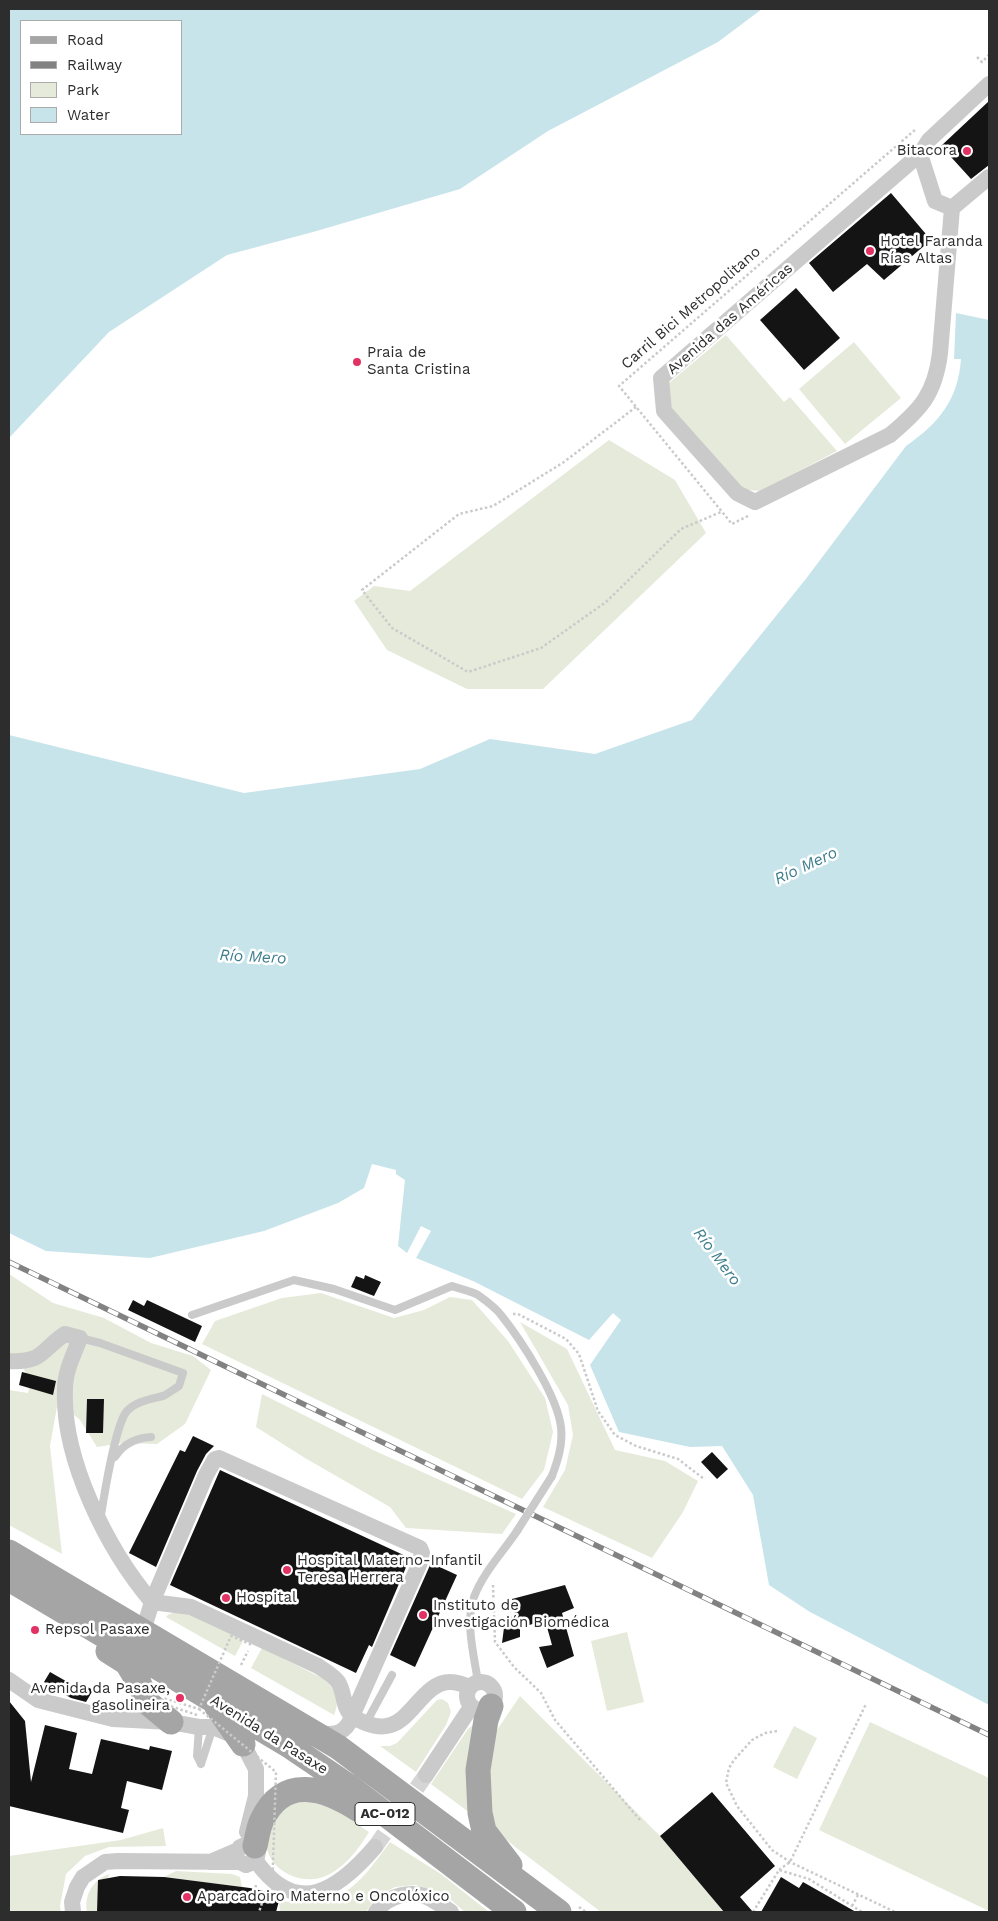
<!DOCTYPE html>
<meta charset="utf-8">
<style>
body{margin:0}
#map{position:relative;width:998px;height:1921px;overflow:hidden;background:#fff;font-family:"Work Sans",sans-serif}
canvas{display:block}
.frame{position:absolute;inset:0;border:10px solid #2d2d2d;pointer-events:none}
.legend{position:absolute;left:20px;top:20px;width:162px;height:115px;box-sizing:border-box;background:#fff;border:1px solid #ababab;margin:0;padding:6px 9px;list-style:none;font-size:15px;color:#2d2d2d}
.legend li{display:flex;align-items:center;gap:10px;height:25px}
.legend b{width:25px;border:1px solid #ababab}
</style>
<div id="map">
<canvas width="998" height="1921"></canvas>
<div class="frame"></div>
<ul class="legend">
<li><b style="height:6px;background:#a5a5a5"></b>Road</li>
<li><b style="height:6px;background:#828282"></b>Railway</li>
<li><b style="height:14px;background:#e6eada"></b>Park</li>
<li><b style="height:14px;background:#c7e4ea"></b>Water</li>
</ul>
</div>
<script>
const context = document.querySelector('canvas').getContext('2d');
context.lineJoin = 'round';
function fillPath(path, color) {
  context.fillStyle = color;
  context.fill(path, 'evenodd');
}
function trace(path, color, width, dash) {
  context.strokeStyle = color;
  context.lineWidth = width;
  context.lineCap = dash ? 'butt' : 'round';
  context.setLineDash(dash || []);
  context.stroke(path);
}
function write(font, color, halo, rows, align = 'center') {
  context.font = font + ' "Work Sans",sans-serif';
  context.lineWidth = 5;
  context.setLineDash([]);
  context.textBaseline = 'middle';
  context.strokeStyle = halo;
  context.fillStyle = color;
  for (const [text, x, y, turn = 0] of rows) {
    context.save();
    context.translate(x, y);
    context.rotate((+turn || 0) * Math.PI / 180);
    context.textAlign = isNaN(turn) ? turn : align;
    if (halo) context.strokeText(text, 0, 0);
    context.fillText(text, 0, 0);
    context.restore();
  }
}
fillPath(new Path2D(`
 M 726,335 L 784,402 L 790,397 L 837,451 L 761,491 L 746,490 L 732,481 L 667,404 L 669,383 Z
 M 854,342 L 901,398 L 845,444 L 799,389 Z
 M 609,440 L 675,480 L 706,533 L 543,689 L 467,689 L 387,650 L 354,601 L 374,586 L 410,591 Z
 M 9,1274 L 53,1303 L 104,1318 L 151,1343 L 193,1356 L 211,1370 L 185,1424 L 157,1444 L 123,1443 L 97,1447 L 80,1420 L 58,1401 L 50,1446 L 62,1554 L 9,1525 L 9,1390 L 28,1393 L 30,1384 L 21,1362 L 9,1356 Z
 M 321,1293 L 394,1318 L 424,1310 L 450,1297 L 472,1300 L 508,1341 L 545,1398 L 553,1432 L 544,1470 L 522,1499 L 202,1344 L 215,1321 L 282,1298 Z
 M 520,1322 L 567,1349 L 615,1450 L 665,1461 L 698,1481 L 683,1512 L 652,1558 L 543,1507 L 565,1470 L 573,1435 L 568,1405 Z
 M 262,1394 L 373,1450 L 516,1514 L 502,1534 L 406,1528 L 390,1507 L 305,1458 L 256,1427 Z
 M 182,1611 L 244,1639 L 235,1656 L 166,1617 L 169,1614 Z
 M 627,1632 L 644,1702 L 607,1711 L 591,1641 Z
 M 262,1648 L 322,1678 C 335,1688 341,1700 334,1715 L 251,1668 Z
 M 520,1696 L 660,1836 L 724,1912 L 601,1912 L 514,1846 L 491,1826 L 485,1789 L 495,1733 Z
 M 442,1699 L 448,1703 L 451,1712 L 446,1725 L 416,1772 L 380,1746 L 390,1746 L 397,1743 L 437,1700 Z
 M 870,1722 L 989,1778 L 989,1911 L 819,1830 Z
 M 473,1725 L 470,1813 L 431,1784 L 468,1729 Z
 M 794,1726 L 817,1738 L 797,1779 L 773,1767 Z
 M 304,1801 C 332,1805 347,1817 369,1832 C 358,1850 343,1870 323,1877 C 297,1886 264,1867 266,1838 C 266,1834 270,1829 272,1824 C 276,1816 281,1810 290,1805 C 294,1803 300,1802 304,1801 Z
 M 163,1828 L 166,1846 L 109,1847 L 85,1856 L 66,1874 L 60,1906 L 61,1912 L 9,1912 L 9,1856 L 121,1840 Z
 M 390,1842 L 441,1874 L 489,1912 L 465,1912 L 445,1895 L 416,1885 L 395,1887 L 376,1897 L 366,1912 L 280,1912 L 279,1901 C 294,1902 309,1904 323,1901 C 354,1895 372,1866 390,1842 Z
 M 176,1871 L 232,1874 L 240,1877 L 242,1887 L 164,1877 Z
 M 109,1874 L 108,1878 L 99,1880 L 97,1912 L 87,1912 C 84,1894 93,1880 109,1874 Z`), '#e6eada');
fillPath(new Path2D(`
 M 9,9 L 762,9 L 718,42 L 548,131 L 460,189 L 313,232 L 227,255 L 109,332 L 9,438 ZM 21,21 L 181,21 L 181,134 L 21,134 Z
 M 956,313 L 989,320 L 989,1705 L 810,1612 L 769,1585 L 753,1495 L 722,1446 L 690,1447 L 619,1432 L 590,1365 L 621,1320 L 613,1313 L 589,1340 L 473,1281 L 416,1258 L 431,1231 L 421,1226 L 407,1253 L 398,1246 L 405,1180 L 396,1174 L 396,1170 L 372,1164 L 364,1188 L 338,1203 L 264,1231 L 150,1258 L 46,1251 L 9,1233 L 9,735 L 244,793 L 420,769 L 490,739 L 595,754 L 692,720 L 805,580 L 906,446 C 939,423 958,400 961,359 L 954,359 Z`), '#c7e4ea');
fillPath(new Path2D(`
 M 989,101 L 989,165 L 971,179 L 941,146 Z
 M 891,193 L 931,240 L 884,280 L 867,264 L 833,292 L 809,263 Z
 M 796,288 L 840,338 L 804,370 L 760,320 Z
 M 365,1275 L 381,1282 L 374,1296 L 351,1287 L 356,1276 L 364,1279 Z
 M 133,1300 L 144,1306 L 147,1300 L 202,1326 L 195,1342 L 128,1310 Z
 M 22,1372 L 56,1381 L 53,1395 L 19,1385 Z
 M 87,1399 L 104,1399 L 103,1433 L 86,1433 Z
 M 193,1436 L 214,1446 L 206,1454 L 197,1471 L 156,1567 L 129,1553 L 180,1450 L 185,1452 Z
 M 712,1452 L 728,1469 L 717,1479 L 701,1462 Z
 M 220,1470 L 410,1558 L 372,1647 L 369,1645 L 356,1673 L 170,1585 Z
 M 431,1563 L 457,1575 L 415,1667 L 390,1655 Z
 M 565,1585 L 574,1608 L 562,1613 L 574,1656 L 547,1668 L 539,1647 L 552,1645 L 545,1620 L 520,1628 L 520,1637 L 502,1643 L 505,1620 L 515,1615 L 512,1599 Z
 M 50,1672 L 78,1688 L 80,1683 L 93,1690 L 86,1702 L 71,1698 L 44,1682 Z
 M 9,1701 L 25,1721 L 31,1782 L 45,1725 L 77,1733 L 69,1769 L 92,1774 L 101,1739 L 149,1750 L 150,1746 L 172,1751 L 162,1790 L 127,1781 L 121,1808 L 129,1810 L 123,1833 L 9,1806 Z
 M 712,1792 L 775,1866 L 740,1897 L 753,1912 L 724,1912 L 660,1836 Z
 M 120,1876 L 164,1877 L 250,1888 L 272,1893 L 279,1901 L 276,1912 L 97,1912 L 98,1880 Z
 M 781,1877 L 799,1888 L 803,1882 L 856,1912 L 761,1912 Z`), '#141414');
trace(new Path2D(`
 M 375,1847 L 426,1775`), '#d5d5d5', 16, [16, 8]);
trace(new Path2D(`
 M 977,57 L 982,62 L 989,55
 M 636,407 L 564,462 L 493,506 L 459,514 L 362,590 L 392,628 L 468,672 L 541,648 L 606,602 L 681,529 L 721,512
 M 748,516 L 732,524 L 619,386 L 916,129
 M 513,1314 L 518,1314 L 566,1339 L 579,1354 L 598,1411 L 615,1435 L 636,1446 L 678,1459 L 704,1479
 M 493,1585 L 495,1642 L 514,1667 L 541,1693 L 555,1720 L 640,1820
 M 241,1665 L 248,1651
 M 777,1731 L 765,1733 L 752,1740 L 734,1760 L 729,1768 L 726,1783 L 737,1806 L 772,1850 L 790,1862 L 895,1912
 M 779,1870 L 790,1862 L 866,1704
 M 256,1885 L 253,1900 L 262,1903 L 259,1912
 M 852,1906 L 858,1895
 M 579,1907 L 586,1912
 M 753,1912 L 779,1870 L 809,1879 L 862,1912`), '#cacaca', 2.5, [2.5, 2.5]);
trace(new Path2D(`
 M 192,1315 L 294,1280 L 334,1289 L 395,1310 L 452,1286 C 460,1289 471,1291 478,1295 C 485,1300 496,1308 501,1315 C 521,1340 557,1395 561,1427 C 563,1444 558,1460 552,1476
 M 80,1338 L 100,1343 L 183,1373 L 179,1386 C 174,1389 168,1394 163,1396 C 151,1399 136,1401 127,1411 C 116,1423 104,1496 101,1515
 M 115,1457 C 123,1444 136,1438 151,1437
 M 478,1682 C 474,1655 465,1623 474,1597 C 483,1573 503,1552 517,1531
 M 366,1723 L 392,1675
 M 199,1727 L 197,1756 L 201,1764
 M 201,1764 L 213,1727`), '#cacaca', 8);
trace(new Path2D(`
 M 920,154 L 935,201 L 952,208 L 989,177
 M 952,208 L 940,353 C 935,394 921,409 890,435 L 755,502 L 737,493 L 664,411 L 661,378 L 920,154 L 929,140 L 989,84
 M 9,1361 C 43,1363 41,1350 65,1334 L 80,1338 C 74,1354 65,1371 65,1389 C 62,1459 107,1549 152,1602 L 191,1607 L 318,1666 C 325,1671 333,1675 338,1682 C 344,1691 343,1703 348,1711 C 354,1721 376,1728 386,1726 C 411,1724 423,1681 451,1682 C 457,1682 464,1685 470,1687
 M 143,1631 L 152,1602 L 206,1475 L 215,1459 L 219,1458 L 420,1548 L 422,1553 L 419,1565 L 349,1723 C 342,1735 331,1735 318,1733
 M 9,1680 L 38,1700 L 113,1719 L 171,1722 L 199,1727 L 213,1727 L 230,1734 L 243,1744 L 256,1769 L 256,1796 L 247,1832
 M467 1696a14 14 0 1 1 28 0a14 14 0 1 1-28 0Z
 M 426,1775 L 471,1707
 M 256,1861 C 297,1919 338,1890 375,1847
 M 73,1912 L 72,1902 L 77,1887 L 83,1877 L 105,1862 L 118,1861 L 240,1862 L 246,1865 L 256,1861 L 258,1852 L 255,1846 L 247,1844 L 240,1847 L 238,1850 L 210,1862
 M 376,1912 C 387,1895 413,1889 431,1899 C 438,1903 445,1908 451,1912`), '#cacaca', 16);
trace(new Path2D(`
 M 9,1552 L 338,1747 L 559,1912
 M 9,1579 L 288,1745 L 347,1785 L 514,1912
 M 108,1651 L 127,1663 L 139,1683 L 148,1703 L 171,1722
 M 491,1706 L 486,1720 L 478,1770 L 480,1813 L 484,1831 L 510,1865
 M 217,1707 L 243,1744
 M 255,1846 C 257,1838 258,1828 262,1820 C 284,1774 325,1788 359,1810`), '#a5a5a5', 25);
const rail = new Path2D(`
 M 9,1262 L 989,1735`);
trace(rail, '#828282', 5.5);
trace(rail, '#fff', 4, [11]);
trace(new Path2D(`
 M 199,1709 L 276,1772 L 272,1893 L 262,1903
 M 197,1715 L 161,1703 L 163,1698 L 199,1709 L 231,1636 L 252,1645`), '#cacaca', 2.5, [2.5, 2.5]);
trace(new Path2D(`
 M 517,1531 L 552,1476`), '#cacaca', 8);
for (const [x, y, r, color] of [
 [967,151,5,"#e13263"],
 [870,251,5,"#e13263"],
 [357,362,5,"#e13263"],
 [287,1570,5,"#e13263"],
 [226,1598,5,"#e13263"],
 [423,1615,5,"#e13263"],
 [35,1630,5,"#e13263"],
 [180,1698,5,"#e13263"],
 [187,1897,5,"#e13263"]
]) {
  const dot = new Path2D();
  dot.arc(x, y, r, 0, 2 * Math.PI);
  context.fillStyle = color;
  context.fill(dot);
  trace(dot, '#fff', 2);
}
for (const [x, y, w] of [
 [385,1814,60]
]) {
  const box = new Path2D();
  box.roundRect(x - w / 2, y - 11.5, w, 23, 4);
  context.fillStyle = '#fff';
  context.fill(box);
  trace(box, '#2d2d2d', 1);
}
write('bold 14px', '#2d2d2d', null, [
 ["AC-012",385,1814]
]);
write('15px', '#2d2d2d', '#fff', [
 ["Bitacora",957,151,"right"],
 ["Hotel Faranda",880,242],
 ["Rías Altas",880,259],
 ["Praia de",367,353],
 ["Santa Cristina",367,370],
 ["Hospital Materno-Infantil",297,1561],
 ["Teresa Herrera",297,1578],
 ["Hospital",236,1598],
 ["Instituto de",433,1606],
 ["Investigación Biomédica",433,1623],
 ["Repsol Pasaxe",45,1630],
 ["Avenida da Pasaxe,",170,1689,"right"],
 ["gasolineira",170,1706,"right"],
 ["Aparcadoiro Materno e Oncolóxico",197,1897]
], 'left');
write('15px', '#2d2d2d', '#fff', [
 ["Carril Bici Metropolitano",691,308,-41],
 ["Avenida das Américas",730,319,-41],
 ["Avenida da Pasaxe",269,1735,32]
]);
write('italic 16px', '#3d7e8d', '#fff', [
 ["Río Mero",806,866,-25],
 ["Río Mero",253,957,3],
 ["Río Mero",717,1257,53]
]);
</script>
